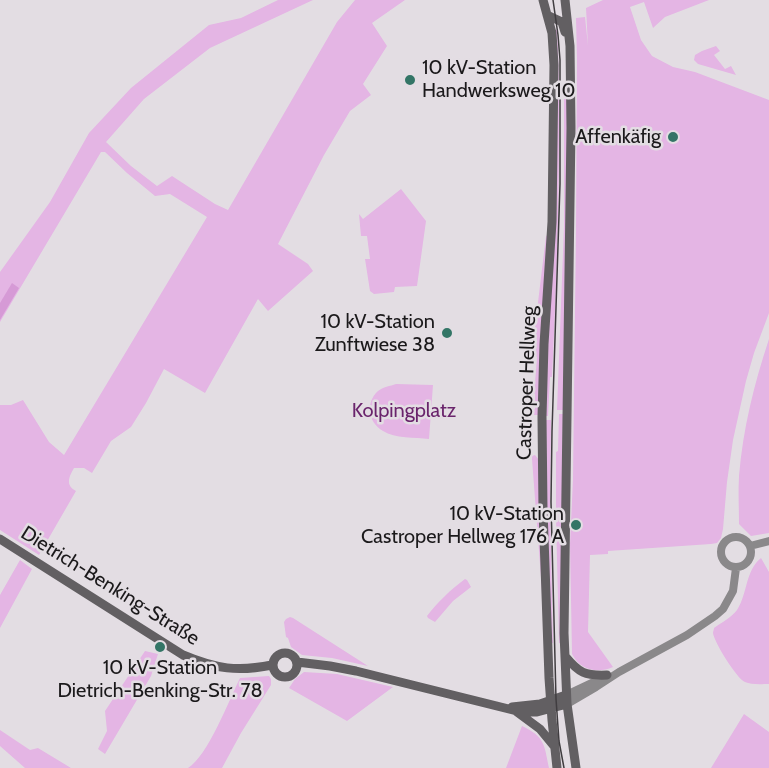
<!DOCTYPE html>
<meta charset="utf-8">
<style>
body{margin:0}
canvas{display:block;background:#e3dde3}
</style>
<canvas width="769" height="768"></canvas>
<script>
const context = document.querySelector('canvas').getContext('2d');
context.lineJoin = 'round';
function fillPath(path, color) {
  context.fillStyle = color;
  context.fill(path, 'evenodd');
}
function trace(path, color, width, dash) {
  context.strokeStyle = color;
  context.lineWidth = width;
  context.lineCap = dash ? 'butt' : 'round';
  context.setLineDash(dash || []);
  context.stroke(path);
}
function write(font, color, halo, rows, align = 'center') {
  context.font = font + ' Cabin,sans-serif';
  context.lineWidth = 5;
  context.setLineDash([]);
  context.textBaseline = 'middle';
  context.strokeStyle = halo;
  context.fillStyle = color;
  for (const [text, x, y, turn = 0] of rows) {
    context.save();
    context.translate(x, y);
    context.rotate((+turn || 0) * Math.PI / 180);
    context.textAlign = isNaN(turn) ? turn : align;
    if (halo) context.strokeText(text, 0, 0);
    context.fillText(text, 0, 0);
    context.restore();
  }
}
fillPath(new Path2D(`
 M 278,0 L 313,0 L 210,48 L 144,99 L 106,142 L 131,166 L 157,186 L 172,176 L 215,204 L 228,210 L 337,22 L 355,0 L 405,0 L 372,23 L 387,46 L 363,84 L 371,95 L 350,111 L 324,155 L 278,244 L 308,264 L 313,271 L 268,311 L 258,299 L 205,393 L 164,369 L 146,403 L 131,427 L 111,441 L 92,473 L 84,468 L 74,468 C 69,477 65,485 76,491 L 39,555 L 0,530 L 0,405 L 11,405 L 23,400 L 49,442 L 64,455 L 207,217 L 170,194 L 155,196 L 127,173 L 105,152 L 101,152 L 0,322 L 0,272 L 50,202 L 89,133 L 131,88 L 209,25 L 241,18 Z
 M 603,0 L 709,0 L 665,17 L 653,28 L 644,2 L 630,7 L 641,40 L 652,56 L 673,67 L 695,72 L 769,100 L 769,313 L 754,353 L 746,381 L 733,440 L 727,482 L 723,529 L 721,538 L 717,543 L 711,544 L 608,551 L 608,554 L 590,555 L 588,632 L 613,667 C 597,674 580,670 572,654 L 570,544 L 573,479 L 576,230 L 577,60 L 576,18 L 585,17 L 588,46 L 586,8 Z
 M 555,30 L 557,30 C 559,63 559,97 559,130 C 559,213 556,295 552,377 L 550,377 L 548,416 L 546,416 Z
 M 716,46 L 720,51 L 714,55 L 725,69 L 731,66 L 736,75 L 698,64 L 694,60 L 695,55 L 702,51 Z
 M 564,99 L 568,99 L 563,410 L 557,410 L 564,226 Z
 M 401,189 L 426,221 L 417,286 L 395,287 L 394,292 L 374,294 L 370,291 L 365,259 L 370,259 L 367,236 L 361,236 L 359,214 L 363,219 Z
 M 548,235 L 538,415 L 530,415 L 530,407 L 533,410 L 535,409 L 535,394 L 529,389 L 530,380 L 534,384 L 535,383 L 537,357 L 532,352 L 546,236 Z
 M 769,339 L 769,533 L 751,536 L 739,524 C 739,508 738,492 739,476 C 743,429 754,384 769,339 Z
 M 396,384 L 433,385 L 429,439 C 415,437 395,439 383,431 C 368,422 365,403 378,391 C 383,387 390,386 396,384 Z
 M 559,414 L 563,414 L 560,643 L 559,643 L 556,518 L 556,452 L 558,451 Z
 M 546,420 L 551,420 L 550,507 L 553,643 L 551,643 L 547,534 Z
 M 535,455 L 539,460 L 543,604 L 532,459 L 532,456 Z
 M 761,558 L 769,572 L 769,684 C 762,684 751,685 745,682 C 737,679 714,642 713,633 C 713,631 714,630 714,628 C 721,623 732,617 737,610 C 748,593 745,571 761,558 Z
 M 20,560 L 32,569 L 0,628 L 0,595 Z
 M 465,579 L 467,580 L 471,587 L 453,601 L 435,622 L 428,618 L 427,616 C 438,602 450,590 465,579 Z
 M 290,617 L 293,618 L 368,666 L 332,658 L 302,655 L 291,647 L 288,638 L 286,637 L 284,622 L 286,619 Z
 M 145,651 L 158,654 L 151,676 L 105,754 L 98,749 L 107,731 L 105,711 Z
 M 304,672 L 337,674 L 393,687 L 347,721 L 289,688 L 295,679 Z
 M 269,676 L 271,679 L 271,685 L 241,733 L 222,768 L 188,768 C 208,756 229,700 240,678 Z
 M 744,714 L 769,732 L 769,768 L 711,768 Z
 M 522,726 C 545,737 544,744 549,768 L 506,768 Z
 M 0,730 L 30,750 L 38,748 L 71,768 L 25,768 L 0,746 Z`), '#e4b5e4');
fillPath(new Path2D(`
 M 12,283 L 19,288 L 0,320 L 0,303 Z`), '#d69ad6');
trace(new Path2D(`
 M721 552a15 15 0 1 1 30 0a15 15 0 1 1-30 0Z
 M 750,546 L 769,541
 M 566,695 L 602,678
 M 567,704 L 596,687 L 619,672 L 687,635 L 715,616 L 723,609 L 733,591 L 736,568`), '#8a888a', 8);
trace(new Path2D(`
 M 543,0 L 552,33 L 554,65 L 552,222 L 544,344 L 542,417 L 543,510 L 549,678 L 552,720 L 557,768
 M 565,0 L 570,46 L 571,128 L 564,633 L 567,704 L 576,768
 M 547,15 L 562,22 L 565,32
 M 0,539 L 183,655 C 216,669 238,672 272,665
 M273 665a12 12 0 1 1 24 0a12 12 0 1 1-24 0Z
 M 565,656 C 579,673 585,676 607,675
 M 297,662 L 330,666 L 356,671 L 521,712 L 537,712 L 567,704
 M 512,707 L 540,704 L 566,695
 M 517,712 L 540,729 L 554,746`), '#625f62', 9);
trace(new Path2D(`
 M 553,0 L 558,35 L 560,60 L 560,184 L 552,431 L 551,502 L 556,699 L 559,741 L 564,768`), '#403d40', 1.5);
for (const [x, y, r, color] of [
 [410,80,6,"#337566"],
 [673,137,6,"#337566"],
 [447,333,6,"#337566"],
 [576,525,6,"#337566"],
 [160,647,6,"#337566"]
]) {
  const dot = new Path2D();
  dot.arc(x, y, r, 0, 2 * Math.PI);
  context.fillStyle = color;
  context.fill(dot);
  trace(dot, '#e3dde3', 2);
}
write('20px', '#1b191b', '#e3dde3', [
 ["10 kV-Station",422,68,"left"],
 ["Handwerksweg 10",422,91,"left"],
 ["Affenkäfig",661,137],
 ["10 kV-Station",435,322],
 ["Zunftwiese 38",435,345],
 ["10 kV-Station",564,514],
 ["Castroper Hellweg 176 A",564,537],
 ["10 kV-Station",160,668,"center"],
 ["Dietrich-Benking-Str. 78",160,691,"center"]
], 'right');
write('20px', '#1b191b', '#e3dde3', [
 ["Castroper Hellweg",527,383,-88],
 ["Dietrich-Benking-Straße",110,586,32]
]);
write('20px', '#6a246c', '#e3dde3', [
 ["Kolpingplatz",404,411]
]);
</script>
